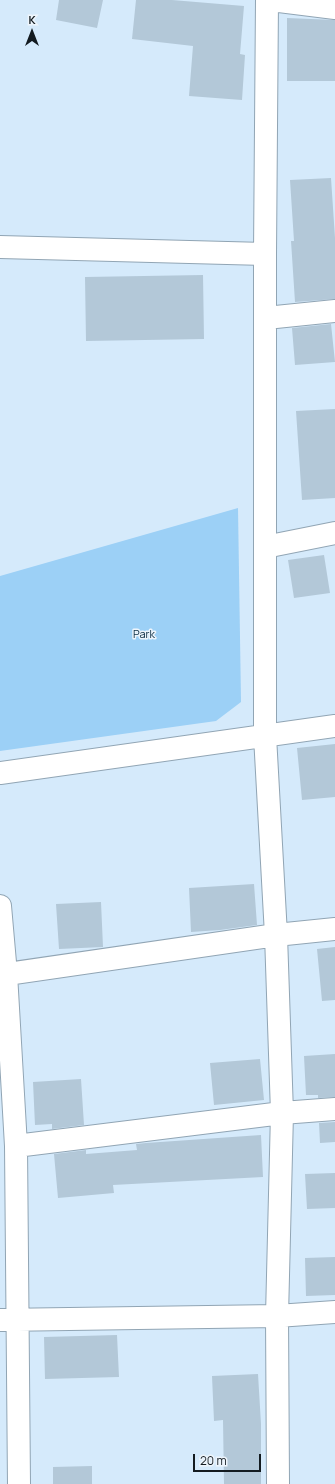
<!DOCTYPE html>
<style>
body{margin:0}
#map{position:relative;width:335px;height:1484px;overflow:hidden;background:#d5eafb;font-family:Manrope,sans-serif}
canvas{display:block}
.north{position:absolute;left:12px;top:12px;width:40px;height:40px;-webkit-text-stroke:3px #edf5fc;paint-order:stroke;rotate:0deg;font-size:11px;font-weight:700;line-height:16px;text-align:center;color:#131b20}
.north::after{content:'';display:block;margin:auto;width:14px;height:18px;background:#131b20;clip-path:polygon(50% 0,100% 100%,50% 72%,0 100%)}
.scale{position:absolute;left:193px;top:1454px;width:68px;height:18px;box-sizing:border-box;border:2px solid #131b20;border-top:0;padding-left:5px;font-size:12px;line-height:14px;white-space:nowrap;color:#131b20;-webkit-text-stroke:3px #edf5fc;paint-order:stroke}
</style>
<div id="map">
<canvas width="335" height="1484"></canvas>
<div class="north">K</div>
<div class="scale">20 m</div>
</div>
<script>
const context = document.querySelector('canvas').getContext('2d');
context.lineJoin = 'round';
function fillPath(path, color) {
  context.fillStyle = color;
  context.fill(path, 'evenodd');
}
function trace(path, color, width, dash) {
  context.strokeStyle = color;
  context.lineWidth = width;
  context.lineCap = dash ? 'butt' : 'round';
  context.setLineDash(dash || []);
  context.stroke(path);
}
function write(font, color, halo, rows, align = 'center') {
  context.font = font + ' Manrope,sans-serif';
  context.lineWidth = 3;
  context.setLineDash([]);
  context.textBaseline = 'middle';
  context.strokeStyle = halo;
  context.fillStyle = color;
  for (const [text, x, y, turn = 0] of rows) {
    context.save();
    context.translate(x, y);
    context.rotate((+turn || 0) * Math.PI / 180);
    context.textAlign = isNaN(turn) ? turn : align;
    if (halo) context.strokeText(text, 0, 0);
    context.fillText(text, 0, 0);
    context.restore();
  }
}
fillPath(new Path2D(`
 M 238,508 L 241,702 L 216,721 L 0,751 L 0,576 Z`), '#9cd0f6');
fillPath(new Path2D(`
 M 59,0 L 103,0 L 97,28 L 56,20 Z
 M 136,0 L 172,0 L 244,6 L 240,54 L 245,55 L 242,100 L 189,96 L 193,46 L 132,39 Z
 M 287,18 L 335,20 L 335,81 L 287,81 Z
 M 331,178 L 335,238 L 335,299 L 295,302 L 291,241 L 294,241 L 290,180 Z
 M 203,275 L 204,339 L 86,341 L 85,277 Z
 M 331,324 L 335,362 L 295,365 L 292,328 Z
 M 335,409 L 335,498 L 302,500 L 296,411 Z
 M 324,555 L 330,593 L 294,598 L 288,560 Z
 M 335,744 L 335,797 L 302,800 L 297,748 Z
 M 254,884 L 257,925 L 220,930 L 191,932 L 189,888 Z
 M 101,902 L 103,947 L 59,949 L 56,904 Z
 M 335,947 L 335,1000 L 322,1001 L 317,949 Z
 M 335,1054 L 335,1097 L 318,1098 L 318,1095 L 306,1095 L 304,1056 Z
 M 260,1059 L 264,1100 L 214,1105 L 210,1063 Z
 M 81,1079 L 84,1125 L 52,1129 L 52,1124 L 35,1125 L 33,1082 Z
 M 335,1122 L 335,1142 L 320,1143 L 319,1123 Z
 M 261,1135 L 263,1177 L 113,1185 L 114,1193 L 58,1198 L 54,1154 L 86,1150 L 86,1154 L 137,1150 L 136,1144 L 146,1143 Z
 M 335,1173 L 335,1208 L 307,1209 L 305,1174 Z
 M 335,1257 L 335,1295 L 306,1296 L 305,1258 Z
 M 117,1335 L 119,1377 L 45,1379 L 44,1337 Z
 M 258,1374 L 261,1424 L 261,1484 L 224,1484 L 223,1420 L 214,1421 L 212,1376 Z
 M 92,1466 L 92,1484 L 53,1484 L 53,1467 Z`), '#b3c8d8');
const minor = new Path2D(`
 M 267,0 L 265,254 L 265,736 L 276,935 L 282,1113 L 277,1316 L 278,1484
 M 271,0 L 335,8
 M 0,247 L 265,254
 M 266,318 L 335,311
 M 265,547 L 335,533
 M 0,773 L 335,726
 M 0,906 L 6,974 L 16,1146 L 19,1484
 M 0,975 L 276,935 L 335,929
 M 16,1146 L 282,1113 L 335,1109
 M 0,1320 L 277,1316 L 335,1312`);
trace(minor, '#91a5b4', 24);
trace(minor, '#fff', 22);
write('11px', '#0a2c42', '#edf5fc', [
 ["Park",144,635]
]);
</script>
